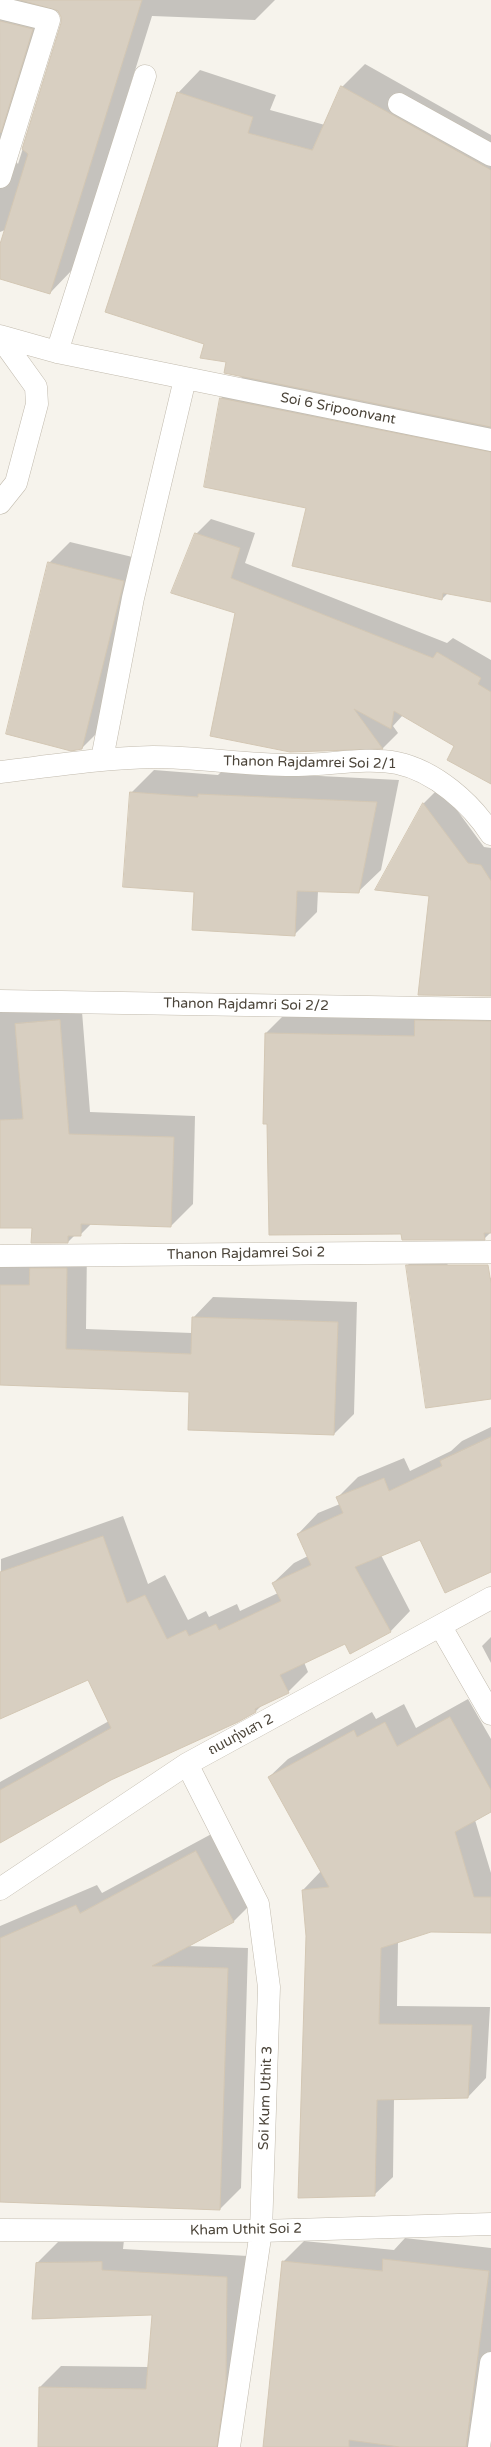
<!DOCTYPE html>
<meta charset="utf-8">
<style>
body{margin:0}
canvas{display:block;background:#f6f3ec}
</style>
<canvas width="491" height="2447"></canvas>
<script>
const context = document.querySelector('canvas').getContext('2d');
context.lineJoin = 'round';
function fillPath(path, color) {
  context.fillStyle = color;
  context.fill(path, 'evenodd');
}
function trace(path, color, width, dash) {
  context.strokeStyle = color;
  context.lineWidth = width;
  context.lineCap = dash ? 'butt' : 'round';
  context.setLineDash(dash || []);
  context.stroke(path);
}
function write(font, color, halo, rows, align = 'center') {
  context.font = font + ' "Varela Round","Noto Sans Thai",sans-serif';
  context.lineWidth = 4;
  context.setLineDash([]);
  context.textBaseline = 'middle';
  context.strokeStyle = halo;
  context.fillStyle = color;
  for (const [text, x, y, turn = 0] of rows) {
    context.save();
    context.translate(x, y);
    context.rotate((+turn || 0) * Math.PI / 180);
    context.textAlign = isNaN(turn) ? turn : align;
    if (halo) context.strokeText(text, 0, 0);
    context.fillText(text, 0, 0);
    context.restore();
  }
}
fillPath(new Path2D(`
 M 0,0 L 275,0 L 255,20 L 152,16 L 73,269 L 50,293 L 0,278 L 0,247 L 5,230 L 0,232 ZM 55,9 L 62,16 L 62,23 L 18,164 L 11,156 L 11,149 Z
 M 365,64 L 491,135 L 491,601 L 448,593 L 442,599 L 307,507 L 221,398 L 243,376 L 206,343 L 178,93 L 200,70 L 276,95 L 270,110 L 325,125 L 342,87 Z
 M 211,519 L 255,533 L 245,563 L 447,643 L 453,638 L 491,660 L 491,782 L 456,746 L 403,715 L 393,726 L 398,733 L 383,748 L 290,751 L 236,612 L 196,534 Z
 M 70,542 L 145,560 L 103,727 L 82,748 L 49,563 Z
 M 154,770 L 218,775 L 222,771 L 399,780 L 381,870 L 358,892 L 318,891 L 317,912 L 295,934 L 195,891 L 131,793 Z
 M 440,787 L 484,847 L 491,848 L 491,995 L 430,895 L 377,889 L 424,803 Z
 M 440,997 L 491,998 L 491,1232 L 484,1239 L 402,1233 L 268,1123 L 264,1123 L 266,1033 L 290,1009 L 425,1012 Z
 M 81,999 L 90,1112 L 195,1116 L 193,1204 L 171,1226 L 92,1223 L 80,1235 L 75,1235 L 68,1242 L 33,1227 L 0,1227 L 0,1005 Z
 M 427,1245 L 449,1245 L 447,1272 L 491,1278 L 491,1398 L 407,1266 Z
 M 87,1248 L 86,1329 L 192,1333 L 193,1318 L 213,1297 L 357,1302 L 354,1414 L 334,1434 L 190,1391 L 0,1384 L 0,1264 Z
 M 491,1427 L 491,1571 L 421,1539 L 381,1555 L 410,1611 L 390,1632 L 345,1643 L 304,1662 L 308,1672 L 288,1692 L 263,1704 L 256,1711 L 238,1721 L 110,1780 L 0,1842 L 0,1782 L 109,1721 L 89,1678 L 0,1718 L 1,1559 L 123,1516 L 148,1584 L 165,1575 L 188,1620 L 206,1611 L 209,1617 L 237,1604 L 240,1611 L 278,1593 L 273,1583 L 294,1563 L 308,1556 L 298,1534 L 318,1513 L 340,1504 L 338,1497 L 358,1477 L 404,1458 L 410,1471 L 451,1451 L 462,1441 Z
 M 491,1637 L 491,1663 L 482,1646 Z
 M 468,1699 L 491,1739 L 491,1811 L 475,1820 L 491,1873 L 491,1932 L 431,1931 L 398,1941 L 397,2006 L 490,2007 L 486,2078 L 468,2097 L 394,2099 L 393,2177 L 374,2195 L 307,1936 L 303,1890 L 321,1871 L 269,1777 L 288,1759 L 372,1712 L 376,1719 L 404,1704 L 416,1728 Z
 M 217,1831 L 255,1900 L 234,1921 L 187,1946 L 248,1948 L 241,2188 L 220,2209 L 0,2201 L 0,1926 L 97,1885 L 102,1893 Z
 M 405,2238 L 491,2248 L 491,2391 L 488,2447 L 264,2447 L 283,2262 L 304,2241 L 394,2250 Z
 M 124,2240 L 123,2249 L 248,2256 L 230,2447 L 39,2447 L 40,2387 L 61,2366 L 149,2367 L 153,2314 L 37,2263 L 58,2242 Z`), '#0003');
const building = new Path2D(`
 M 20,0 L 142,0 L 50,294 L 0,279 L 0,244 L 28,154 L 22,149 L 61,23 L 61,17 L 58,11 Z
 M 0,21 L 33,29 L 1,133 L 0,132 Z
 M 341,86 L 491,170 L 491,427 L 224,373 L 226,362 L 200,358 L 204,344 L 105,312 L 177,92 L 253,117 L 248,133 L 312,150 Z
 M 220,398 L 491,452 L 491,602 L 443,593 L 442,600 L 292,566 L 306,508 L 204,487 Z
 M 195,533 L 240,548 L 231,578 L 433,658 L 437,652 L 481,678 L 478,684 L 491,692 L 491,784 L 447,760 L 454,746 L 394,711 L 391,729 L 354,709 L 383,749 L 290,752 L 210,736 L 235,613 L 171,593 Z
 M 48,562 L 124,581 L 82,749 L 71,751 L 6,734 Z
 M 130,792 L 198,797 L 198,794 L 377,802 L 359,893 L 297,891 L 295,936 L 192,930 L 194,892 L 123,887 Z
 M 423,803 L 468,863 L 481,865 L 491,881 L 491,996 L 418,995 L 429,896 L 375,890 Z
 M 60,1020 L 69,1134 L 174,1137 L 171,1227 L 81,1224 L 81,1236 L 68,1236 L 68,1243 L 31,1243 L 32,1228 L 0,1228 L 0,1120 L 23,1119 L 15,1024 Z
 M 415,1020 L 491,1021 L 491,1233 L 484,1233 L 485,1240 L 402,1240 L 401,1234 L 269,1235 L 267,1124 L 263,1124 L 265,1033 L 414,1036 Z
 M 406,1265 L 488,1265 L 491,1283 L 491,1399 L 426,1408 Z
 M 30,1268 L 67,1268 L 66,1349 L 191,1354 L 192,1317 L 338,1322 L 334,1435 L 188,1430 L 189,1392 L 0,1385 L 0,1285 L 29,1285 Z
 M 491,1437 L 491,1572 L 445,1593 L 420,1540 L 355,1567 L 391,1632 L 350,1654 L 345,1644 L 280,1675 L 289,1693 L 255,1709 L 256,1712 L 238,1722 L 111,1780 L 0,1843 L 0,1790 L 111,1728 L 88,1680 L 0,1719 L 0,1572 L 103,1536 L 127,1603 L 145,1595 L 167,1639 L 186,1630 L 189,1636 L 216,1624 L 219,1630 L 281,1601 L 272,1583 L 311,1565 L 297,1534 L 343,1513 L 336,1497 L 384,1478 L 389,1491 L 442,1466 L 440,1461 Z
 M 450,1717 L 491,1790 L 491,1812 L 455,1832 L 474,1897 L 491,1897 L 491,1933 L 431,1932 L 381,1948 L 379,2024 L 472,2025 L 468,2098 L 377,2100 L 375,2196 L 298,2198 L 306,1936 L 302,1890 L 329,1887 L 268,1777 L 354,1730 L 357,1737 L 385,1722 L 397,1746 Z
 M 196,1851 L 234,1922 L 152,1966 L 228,1968 L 220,2210 L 0,2202 L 0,1938 L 76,1905 L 80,1913 Z
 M 383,2259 L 489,2271 L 466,2447 L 400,2447 L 349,2440 L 349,2447 L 263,2447 L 282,2261 L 382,2271 Z
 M 102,2262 L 102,2270 L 227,2277 L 226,2383 L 217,2447 L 38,2447 L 39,2387 L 146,2389 L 152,2315 L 32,2319 L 36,2263 Z`);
fillPath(building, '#d8cfc1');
trace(building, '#d3c7b4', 1);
const minor = new Path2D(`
 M 0,8 L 49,20 L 0,177
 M 399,104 L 491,155
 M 0,336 L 57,352 L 491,440
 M 0,337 L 36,387 L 37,404 L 16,483 L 0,503
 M 57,352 L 145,76
 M 102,759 L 133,598 L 185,379
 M 0,772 C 51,766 102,758 153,757 C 201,757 250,766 298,765 C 330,765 366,757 397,763 C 435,771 471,803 491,834
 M 0,1001 L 491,1009
 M 0,1256 L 491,1252
 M 441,1627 L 491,1714
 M 187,1764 L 258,1904 L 269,1987 L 261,2231 L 229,2447
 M 0,1889 L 187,1764 L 491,1598
 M 0,2230 L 261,2231 L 491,2224
 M 479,2447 L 491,2363`);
trace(minor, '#c2bbae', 23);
trace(minor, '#fff', 22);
write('14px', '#4b4439', '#fff', [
 ["Soi 6 Sripoonvant",338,409,11],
 ["Thanon Rajdamrei Soi 2/1",310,763,1],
 ["Thanon Rajdamri Soi 2/2",246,1005,1],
 ["Thanon Rajdamrei Soi 2",246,1254,-1],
 ["ถนนทุ่งเสา 2",241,1735,-28],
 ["Soi Kum Uthit 3",266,2098,-88],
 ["Kham Uthit Soi 2",246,2230,-1]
]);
</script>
